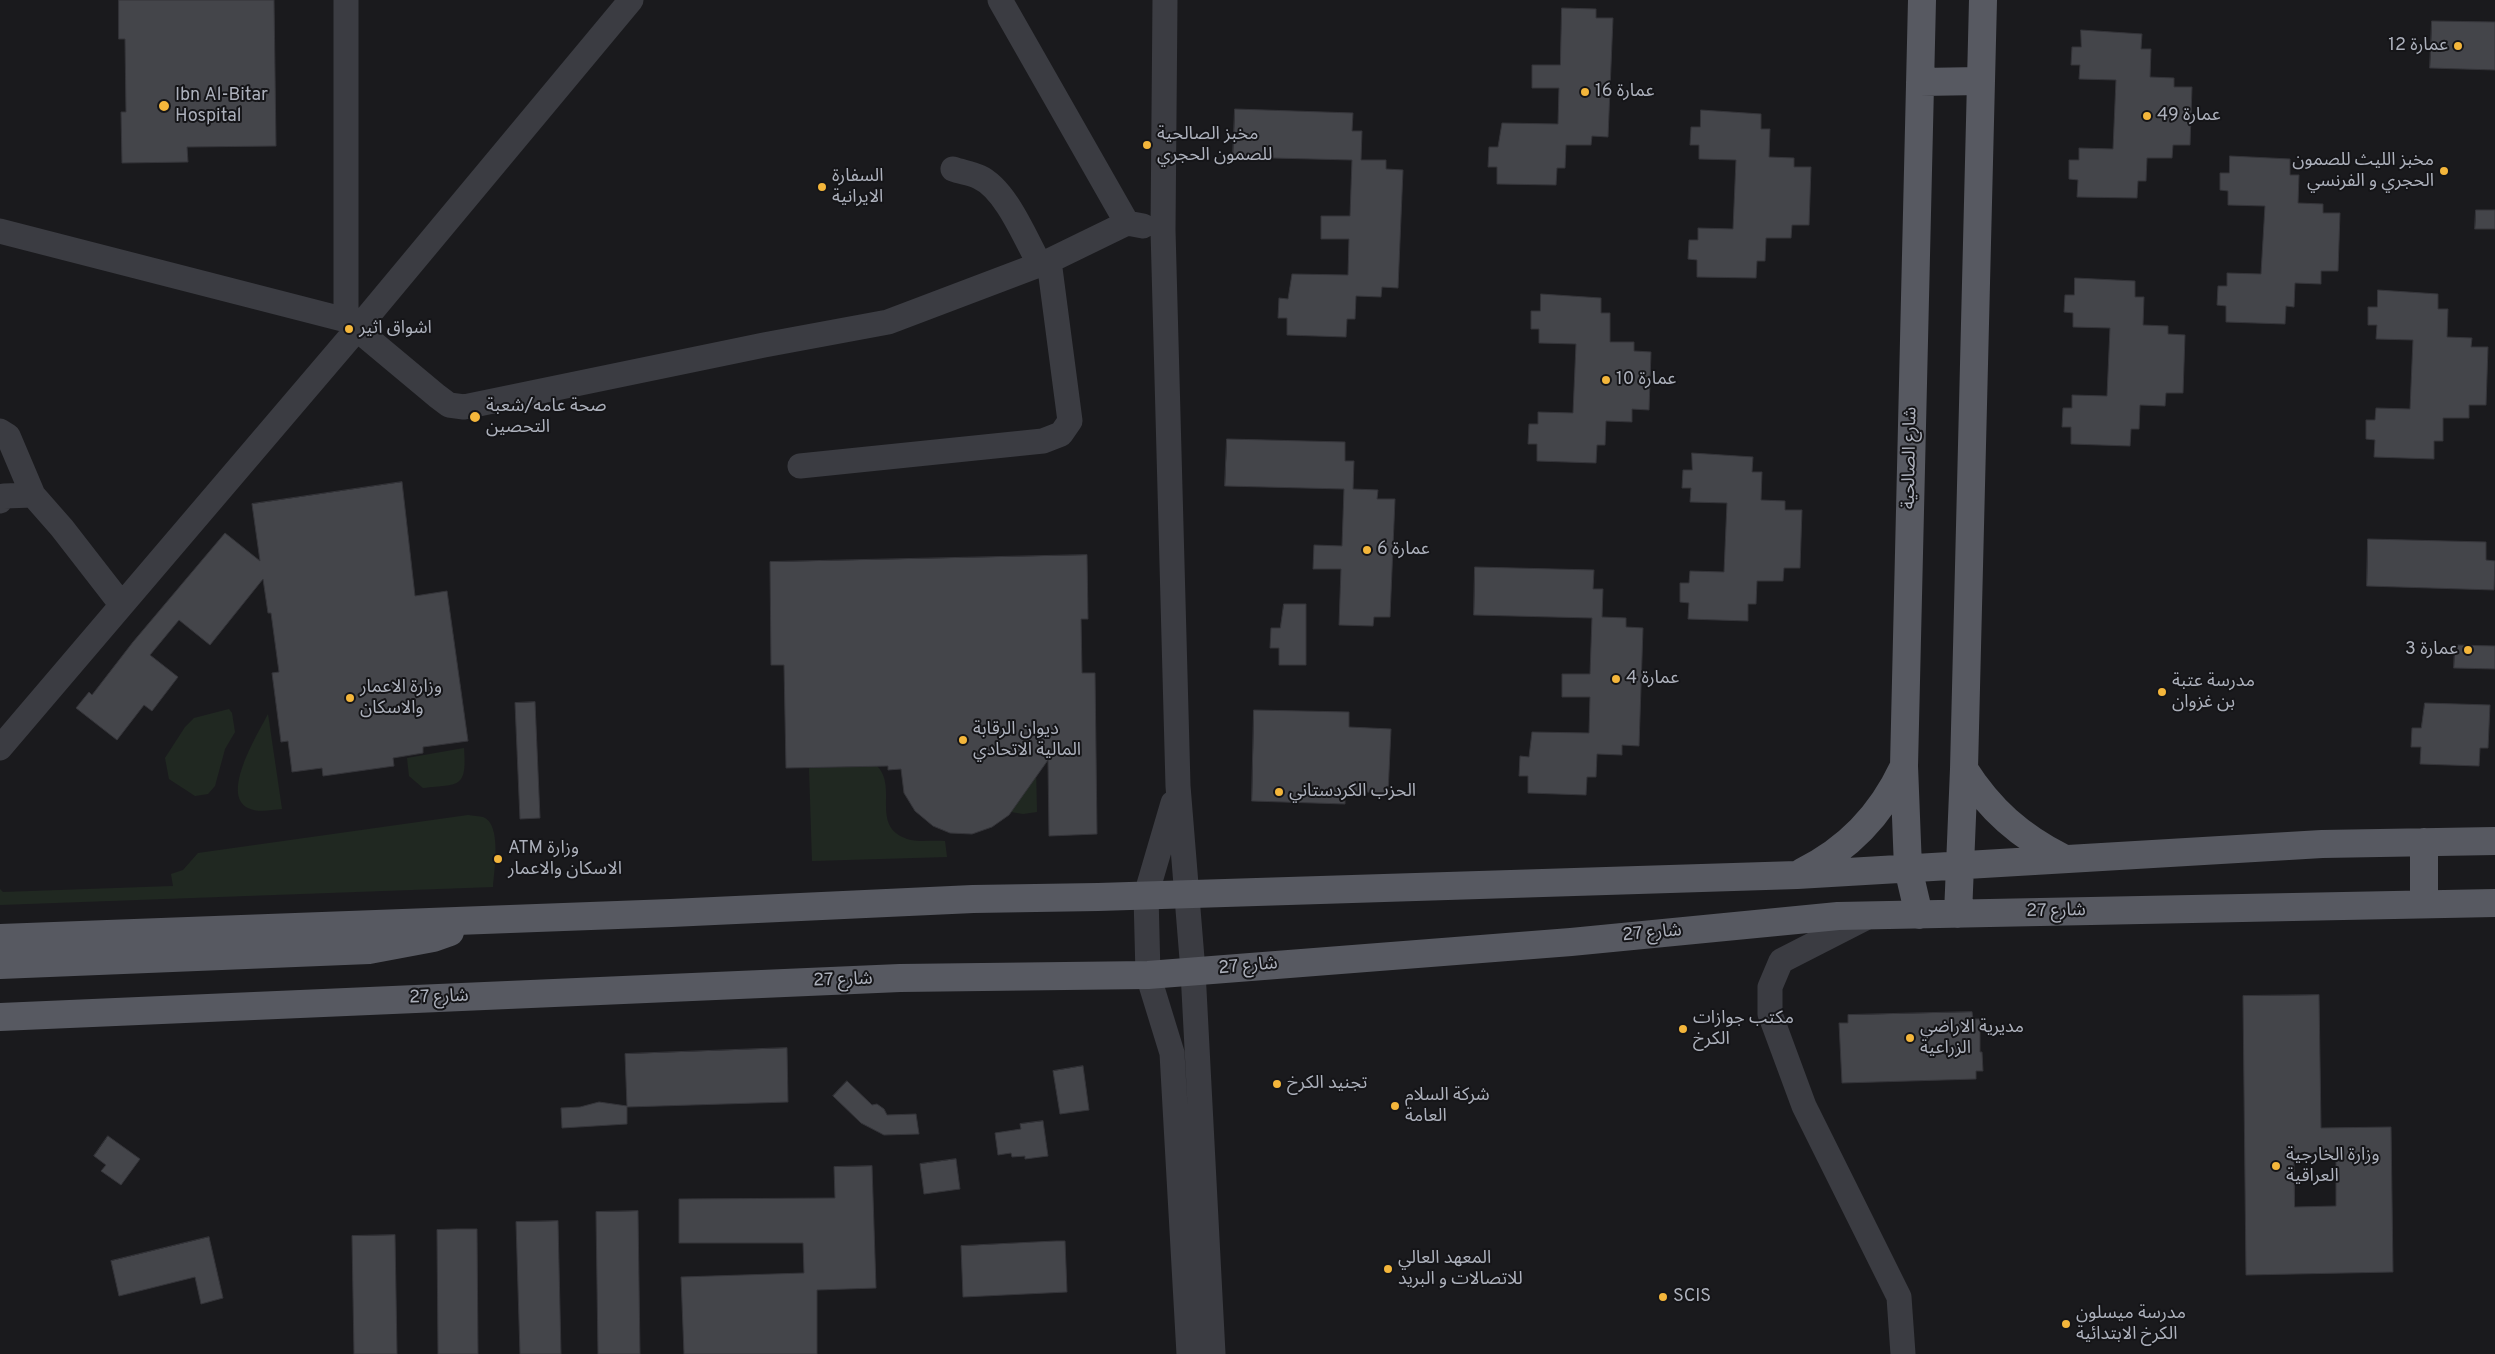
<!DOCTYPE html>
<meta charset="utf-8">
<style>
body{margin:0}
canvas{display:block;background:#1a1a1d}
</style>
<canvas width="2495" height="1354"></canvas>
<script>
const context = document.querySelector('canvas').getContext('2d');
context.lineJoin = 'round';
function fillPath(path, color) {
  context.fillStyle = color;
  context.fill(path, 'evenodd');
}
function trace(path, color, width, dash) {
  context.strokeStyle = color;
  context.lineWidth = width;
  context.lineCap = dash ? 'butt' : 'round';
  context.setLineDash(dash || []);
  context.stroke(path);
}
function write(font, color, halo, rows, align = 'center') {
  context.font = font + ' Overpass,"Noto Sans Arabic",sans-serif';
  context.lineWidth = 4;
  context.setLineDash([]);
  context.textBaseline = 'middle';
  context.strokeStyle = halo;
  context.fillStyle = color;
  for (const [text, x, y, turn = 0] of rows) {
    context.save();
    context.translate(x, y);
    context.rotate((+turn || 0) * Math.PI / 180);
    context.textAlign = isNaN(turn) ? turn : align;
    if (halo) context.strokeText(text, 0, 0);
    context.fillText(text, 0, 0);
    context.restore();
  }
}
fillPath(new Path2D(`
 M 229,709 L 232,713 L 235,732 L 225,749 L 215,786 L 208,794 L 195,796 L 169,779 L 165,758 L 185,727 L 194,718 Z
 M 268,714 L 282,809 C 271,810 258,813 248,808 C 220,794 259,732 268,714 Z
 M 464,748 C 467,789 459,784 423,788 L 409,776 L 407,758 Z
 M 877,766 C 899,788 868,829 911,840 C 921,842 934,840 945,841 L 947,857 L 812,861 L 809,768 Z
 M 1036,767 L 1037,812 L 1023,814 L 1011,812 Z
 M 468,815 C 472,816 479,816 483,817 C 502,824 494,870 493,887 L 0,905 L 0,889 L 3,892 L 173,886 L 171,874 L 183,870 L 198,853 Z`), '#202821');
const building = new Path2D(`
 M 119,0 L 274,0 L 276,146 L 187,147 L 188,162 L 122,163 L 121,112 L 126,112 L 125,39 L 119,39 Z
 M 1562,8 L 1596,9 L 1596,18 L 1613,18 L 1608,137 L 1592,136 L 1591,145 L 1566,145 L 1565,168 L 1557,168 L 1556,185 L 1497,184 L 1497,167 L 1488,167 L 1489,147 L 1498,147 L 1502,123 L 1558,124 L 1559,88 L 1532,88 L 1532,65 L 1560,65 Z
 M 2432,21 L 2495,22 L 2495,70 L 2430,68 Z
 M 2081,30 L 2142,34 L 2141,49 L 2151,49 L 2150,77 L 2174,78 L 2174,87 L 2192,87 L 2190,145 L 2173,145 L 2172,158 L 2147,158 L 2146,181 L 2138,181 L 2137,198 L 2077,197 L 2078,180 L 2069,179 L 2069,160 L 2079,160 L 2079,148 L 2113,149 L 2116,80 L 2079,79 L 2080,65 L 2071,65 L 2072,47 L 2081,47 Z
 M 1235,109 L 1353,113 L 1352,131 L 1362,131 L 1361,160 L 1386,160 L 1386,169 L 1403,170 L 1398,288 L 1382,287 L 1381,297 L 1356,296 L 1355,319 L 1347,319 L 1346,337 L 1287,335 L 1287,318 L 1278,318 L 1279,298 L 1288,299 L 1292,274 L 1348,275 L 1349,239 L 1321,239 L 1321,216 L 1350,216 L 1352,160 L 1233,157 Z
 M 1701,110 L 1761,114 L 1761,129 L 1770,129 L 1769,157 L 1794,158 L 1794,167 L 1811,167 L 1809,225 L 1792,225 L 1791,238 L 1766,238 L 1765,261 L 1757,261 L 1756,278 L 1697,277 L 1697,260 L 1688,259 L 1689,240 L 1698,240 L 1698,228 L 1733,229 L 1736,160 L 1699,159 L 1699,145 L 1690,145 L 1691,127 L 1700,127 Z
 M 2230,156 L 2290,159 L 2290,175 L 2299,175 L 2298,203 L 2323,204 L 2323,213 L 2340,213 L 2338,271 L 2321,271 L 2321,284 L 2295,283 L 2294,307 L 2286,306 L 2285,324 L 2226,322 L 2226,306 L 2217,305 L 2218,286 L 2227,286 L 2227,273 L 2261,274 L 2265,206 L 2228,205 L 2228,191 L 2220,190 L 2220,173 L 2229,173 Z
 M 2476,210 L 2495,210 L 2495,229 L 2475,229 Z
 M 2075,278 L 2135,281 L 2135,297 L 2144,297 L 2143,325 L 2168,326 L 2168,334 L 2185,335 L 2183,393 L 2166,393 L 2165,406 L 2140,405 L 2139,429 L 2131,429 L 2130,446 L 2071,444 L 2071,427 L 2062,427 L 2063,408 L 2072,408 L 2072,395 L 2107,396 L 2110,328 L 2073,327 L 2073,313 L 2064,312 L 2065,295 L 2074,295 Z
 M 2378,290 L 2438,294 L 2438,309 L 2448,309 L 2447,337 L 2472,338 L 2471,347 L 2488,347 L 2486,405 L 2469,405 L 2469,418 L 2443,418 L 2443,441 L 2434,441 L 2434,459 L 2374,457 L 2375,440 L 2366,439 L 2366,420 L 2375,420 L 2376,408 L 2410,409 L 2413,340 L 2376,339 L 2377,325 L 2368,325 L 2368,307 L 2377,307 Z
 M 1541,294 L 1601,298 L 1601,313 L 1610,313 L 1610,342 L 1634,342 L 1634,351 L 1651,352 L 1649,410 L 1632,409 L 1632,422 L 1606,421 L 1605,445 L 1597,445 L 1596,463 L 1537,461 L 1537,444 L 1528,444 L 1529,424 L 1538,424 L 1538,412 L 1573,413 L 1576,344 L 1539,343 L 1539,329 L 1531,329 L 1531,311 L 1540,311 Z
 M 1227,439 L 1345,442 L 1345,461 L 1354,461 L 1353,489 L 1378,490 L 1377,499 L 1395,499 L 1390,617 L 1374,617 L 1373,626 L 1339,625 L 1341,569 L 1313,569 L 1314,545 L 1342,546 L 1344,489 L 1225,486 Z
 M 1692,453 L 1753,457 L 1752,472 L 1762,472 L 1761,500 L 1785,501 L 1785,510 L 1802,510 L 1800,568 L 1784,568 L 1783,581 L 1757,581 L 1756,604 L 1748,604 L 1748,621 L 1688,619 L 1689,603 L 1680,602 L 1680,583 L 1689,583 L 1690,571 L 1724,572 L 1727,503 L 1690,502 L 1691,488 L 1682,488 L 1683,470 L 1692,470 Z
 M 402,482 L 415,596 L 447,591 L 468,741 L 423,747 L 423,753 L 393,758 L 394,766 L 323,776 L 322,768 L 292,772 L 288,741 L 281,742 L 272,673 L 279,672 L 271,613 L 268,613 L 263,579 L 210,645 L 179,620 L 150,655 L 178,677 L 152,711 L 144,705 L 117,740 L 76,708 L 89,692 L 92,695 L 133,642 L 225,533 L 260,561 L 252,504 Z
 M 2368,539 L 2486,542 L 2486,560 L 2495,561 L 2494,590 L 2367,586 Z
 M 1087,555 L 1088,619 L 1081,619 L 1082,673 L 1095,673 L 1097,834 L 1049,836 L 1048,760 L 1009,815 L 992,827 L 972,834 L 950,833 L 933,826 L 915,811 L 904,793 L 901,769 L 888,770 L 888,766 L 786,768 L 784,665 L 771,665 L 770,562 Z
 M 1475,567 L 1594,570 L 1593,589 L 1603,589 L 1602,617 L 1626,618 L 1626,627 L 1643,628 L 1639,746 L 1622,745 L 1622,755 L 1597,754 L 1596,777 L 1587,777 L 1586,795 L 1528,793 L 1528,776 L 1519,776 L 1520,756 L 1529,757 L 1532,732 L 1589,733 L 1590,697 L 1562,697 L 1562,674 L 1590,674 L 1592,618 L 1474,615 Z
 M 1284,604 L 1306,604 L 1306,665 L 1279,665 L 1279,648 L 1270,648 L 1271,628 L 1280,628 Z
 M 2455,645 L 2495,646 L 2495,669 L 2454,668 Z
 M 535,702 L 540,818 L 520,819 L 515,703 Z
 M 2425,703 L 2490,705 L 2488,748 L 2480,748 L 2479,766 L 2420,764 L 2421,747 L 2411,747 L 2412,728 L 2421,728 Z
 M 1254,710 L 1349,712 L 1349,727 L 1391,729 L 1388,793 L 1345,791 L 1345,804 L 1252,801 Z
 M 2319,995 L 2321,1128 L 2391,1127 L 2393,1272 L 2246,1275 L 2243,996 ZM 2294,1153 L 2336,1153 L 2336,1206 L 2295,1207 Z
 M 1972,1012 L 1973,1019 L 1980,1019 L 1980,1052 L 1982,1052 L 1983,1071 L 1976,1071 L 1976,1079 L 1842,1083 L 1839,1023 L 1848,1023 L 1848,1015 Z
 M 787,1048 L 788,1102 L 627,1107 L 627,1124 L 562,1128 L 561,1108 L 580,1107 L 599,1102 L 627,1106 L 625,1054 Z
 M 1083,1066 L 1089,1110 L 1060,1114 L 1053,1071 Z
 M 847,1081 L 872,1105 L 877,1104 L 884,1109 L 887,1115 L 916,1114 L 919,1134 L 884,1135 L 861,1123 L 833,1096 Z
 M 1043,1121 L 1048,1156 L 1025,1159 L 1025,1156 L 1012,1157 L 1011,1153 L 998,1155 L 995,1133 L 1021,1129 L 1020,1124 Z
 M 108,1136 L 140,1159 L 121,1185 L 101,1171 L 106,1165 L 94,1156 Z
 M 956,1159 L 960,1189 L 924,1194 L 920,1164 Z
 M 872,1166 L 876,1288 L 817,1290 L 817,1354 L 684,1354 L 681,1277 L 804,1273 L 803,1243 L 679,1243 L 679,1199 L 835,1198 L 834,1167 Z
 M 638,1211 L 640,1354 L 598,1354 L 596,1212 Z
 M 558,1221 L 561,1354 L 520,1354 L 516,1222 Z
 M 456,1229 L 477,1229 L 478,1354 L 438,1354 L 437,1230 Z
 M 395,1235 L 397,1354 L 354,1354 L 352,1236 Z
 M 209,1237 L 223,1298 L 201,1304 L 195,1277 L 119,1296 L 111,1261 Z
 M 1056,1241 L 1065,1241 L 1067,1292 L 963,1297 L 961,1246 Z`);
fillPath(building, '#44454a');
trace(building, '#343439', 1);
trace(new Path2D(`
 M 1000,0 L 1127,223 L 1143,226
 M 1165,0 L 1163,230 L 1178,786 L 1193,971 L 1213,1354
 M 953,169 C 961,172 971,173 979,177 C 1006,189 1026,240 1040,265
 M 0,231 L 346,320 L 437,396 L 449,405 L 464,407 L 764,345 L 888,322 L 1049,261 L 1127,223
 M 346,320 L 346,0
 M 0,431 L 8,436 L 33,495
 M 800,466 L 1043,441 L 1061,434 L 1070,421 L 1049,261
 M 0,501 L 4,496 L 33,495 L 62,528 L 121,604
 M 0,748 L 358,328 L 631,0
 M 1173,803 L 1146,895 L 1148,975 L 1172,1053 L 1189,1354
 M 1869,916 L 1781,961 L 1770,987 L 1770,1014 L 1804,1106 L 1899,1297 L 1903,1354`), '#3b3c42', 25);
trace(new Path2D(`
 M 1920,82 L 1981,81
 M 1964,769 C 1990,810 2020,836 2063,858
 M 1802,872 C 1849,849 1881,815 1903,768
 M 2424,904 L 2424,842
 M 1958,914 L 1964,769 L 1983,0
 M 1919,915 L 1908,868 L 1904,766 L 1922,0
 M 0,938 L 671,913 L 973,899 L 1098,897 L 1797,875 L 2322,844 L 2495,841
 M 0,965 L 369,950 L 433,938 L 450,932
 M 0,1017 L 900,978 L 1148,975 L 1571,942 L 1838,916 L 2495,903`), '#575961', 28);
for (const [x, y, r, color] of [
 [2458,46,5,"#f4b63b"],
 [1585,92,5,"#f4b63b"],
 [164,106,6,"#f4b63b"],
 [2147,116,5,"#f4b63b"],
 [1147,145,5,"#f4b63b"],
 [2444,171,5,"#f4b63b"],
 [822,187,5,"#f4b63b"],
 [349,329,5,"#f4b63b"],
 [1606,380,5,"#f4b63b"],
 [475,417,6,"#f4b63b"],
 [1367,550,5,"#f4b63b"],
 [2468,650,5,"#f4b63b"],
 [1616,679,5,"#f4b63b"],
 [2162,692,5,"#f4b63b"],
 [350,698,5,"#f4b63b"],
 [963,740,5,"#f4b63b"],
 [1279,792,5,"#f4b63b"],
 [498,859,5,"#f4b63b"],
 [1683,1029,5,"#f4b63b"],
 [1910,1038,5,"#f4b63b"],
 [1277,1084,5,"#f4b63b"],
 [1395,1106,5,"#f4b63b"],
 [2276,1166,5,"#f4b63b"],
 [1388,1269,5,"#f4b63b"],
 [1663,1297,5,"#f4b63b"],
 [2066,1324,5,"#f4b63b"]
]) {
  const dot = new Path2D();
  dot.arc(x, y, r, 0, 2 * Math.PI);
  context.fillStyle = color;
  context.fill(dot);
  trace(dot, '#151518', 2);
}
write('18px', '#adb1bc', '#151518', [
 ["عمارة 12",2448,46,"right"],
 ["عمارة 16",1595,92],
 ["Ibn Al-Bitar",175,96],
 ["Hospital",175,117],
 ["عمارة 49",2157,116],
 ["مخبز الصالحية",1157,135],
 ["للصمون الحجري",1157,156],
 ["مخبز الليث للصمون",2434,161,"right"],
 ["الحجري و الفرنسي",2434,182,"right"],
 ["السفارة",832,177],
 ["الايرانية",832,198],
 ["اشواق اثير",359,329],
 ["عمارة 10",1616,380],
 ["صحة عامه/شعبة",486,407],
 ["التحصين",486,428],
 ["عمارة 6",1377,550],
 ["عمارة 3",2458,650,"right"],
 ["عمارة 4",1626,679],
 ["مدرسة عتبة",2172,682],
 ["بن غزوان",2172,703],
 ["وزارة الاعمار",360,688],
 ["والاسكان",360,709],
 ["ديوان الرقابة",973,730],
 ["المالية الاتحادي",973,751],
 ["الحزب الكردستاني",1289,792],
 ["ATM وزارة",508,849],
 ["الاسكان والاعمار",508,870],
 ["مكتب جوازات",1693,1019],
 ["الكرخ",1693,1040],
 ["مديرية الاراضي",1920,1028],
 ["الزراعية",1920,1049],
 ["تجنيد الكرخ",1287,1084],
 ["شركة السلام",1405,1096],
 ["العامة",1405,1117],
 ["وزارة الخارجية",2286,1156],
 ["العراقية",2286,1177],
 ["المعهد العالي",1398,1259],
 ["للاتصالات و البريد",1398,1280],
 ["SCIS",1673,1297],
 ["مدرسة ميسلون",2076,1314],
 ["الكرخ الابتدائية",2076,1335]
], 'left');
write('18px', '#adb1bc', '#151518', [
 ["شارع الصالحية",1911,458,-89],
 ["شارع 27",2056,912,-1],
 ["شارع 27",1652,934,-5],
 ["شارع 27",1248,967,-5],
 ["شارع 27",843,981,-2],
 ["شارع 27",439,998,-2]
]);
</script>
